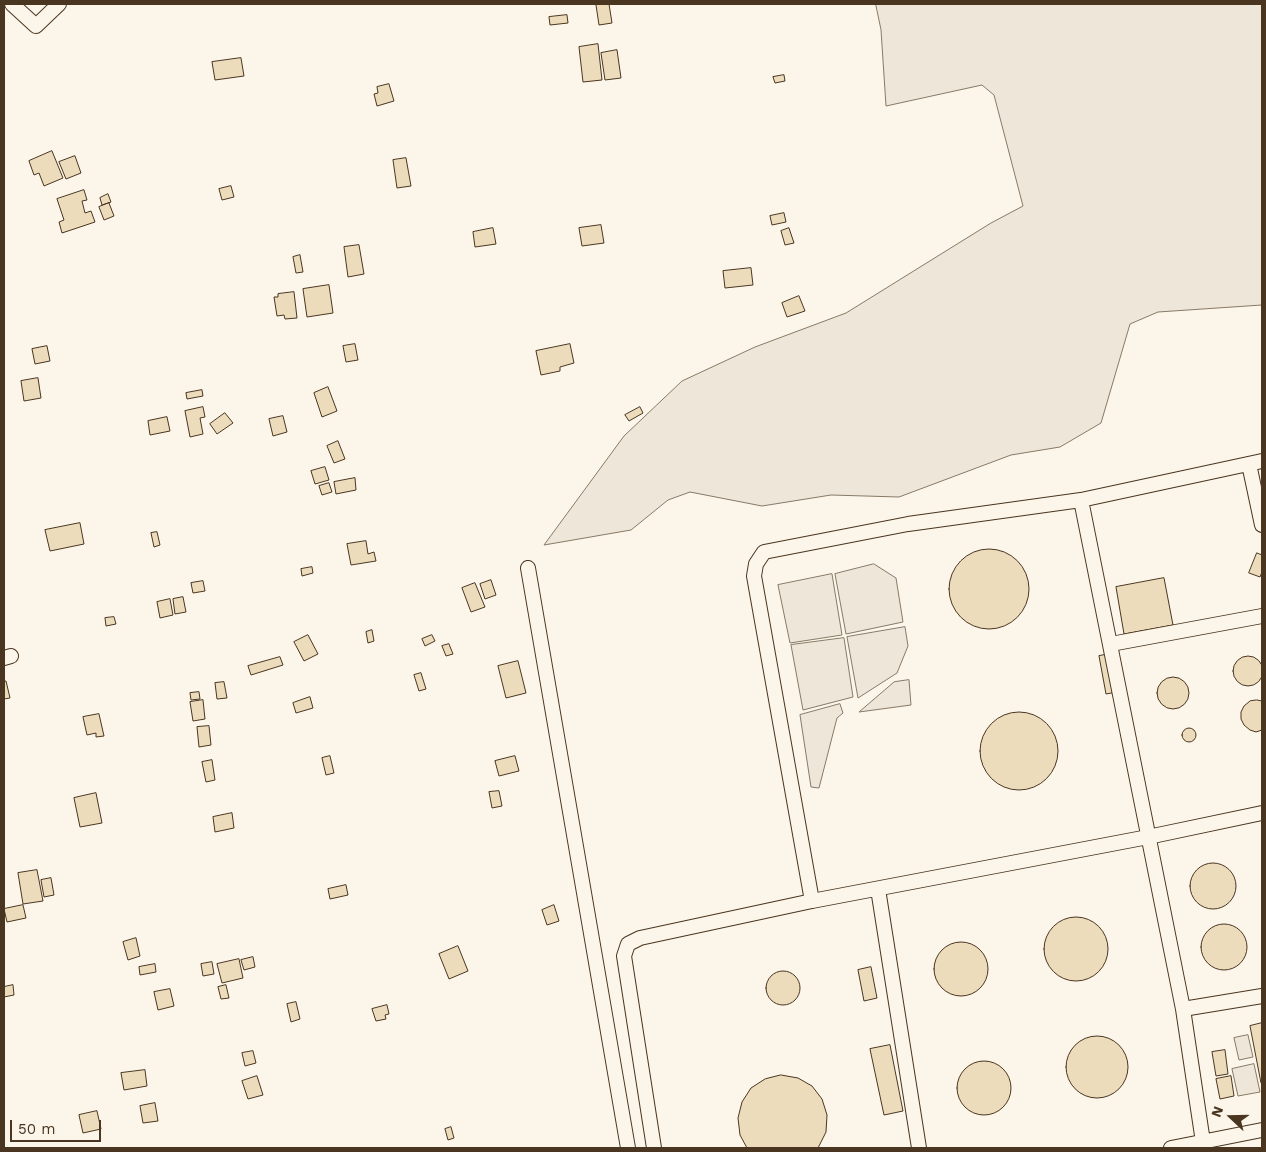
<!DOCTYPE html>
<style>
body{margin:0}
#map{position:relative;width:1266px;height:1152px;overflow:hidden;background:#fbf6e9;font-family:"Work Sans",sans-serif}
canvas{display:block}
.frame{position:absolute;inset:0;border:5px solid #4a3520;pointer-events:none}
.north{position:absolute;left:1206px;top:1092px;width:50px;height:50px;-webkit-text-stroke:4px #fbf6e9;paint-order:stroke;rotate:291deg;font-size:14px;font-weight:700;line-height:20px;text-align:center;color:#4a3520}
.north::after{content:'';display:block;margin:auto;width:18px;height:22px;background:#4a3520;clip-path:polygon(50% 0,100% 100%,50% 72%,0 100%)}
.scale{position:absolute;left:10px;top:1120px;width:91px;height:22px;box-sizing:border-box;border:2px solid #4a3520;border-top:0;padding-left:6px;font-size:15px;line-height:18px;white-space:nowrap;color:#4a3520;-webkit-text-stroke:4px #fbf6e9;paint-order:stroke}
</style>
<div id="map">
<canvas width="1266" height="1152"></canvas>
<div class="frame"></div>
<div class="north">N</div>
<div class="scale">50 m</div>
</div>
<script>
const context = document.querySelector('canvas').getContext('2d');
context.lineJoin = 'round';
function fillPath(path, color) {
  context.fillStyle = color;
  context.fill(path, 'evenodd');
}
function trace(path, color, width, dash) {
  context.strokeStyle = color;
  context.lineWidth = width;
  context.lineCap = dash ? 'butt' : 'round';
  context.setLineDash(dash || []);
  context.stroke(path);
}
const green = new Path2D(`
 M 876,4 L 1262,4 L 1262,305 L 1158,312 L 1130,324 L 1101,423 L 1060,447 L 1011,455 L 899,497 L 831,495 L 762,506 L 690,492 L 668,500 L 631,530 L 544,545 L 624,436 L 682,381 L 755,347 L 846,313 L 991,223 L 1023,206 L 994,95 L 982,85 L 886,106 L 881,30 Z
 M 874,564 L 896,578 L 903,622 L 846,634 L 835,574 Z
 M 832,574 L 842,635 L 790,643 L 778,585 Z
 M 905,627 L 908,646 L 897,673 L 858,698 L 847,637 Z
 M 844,638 L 853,697 L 803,710 L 791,645 Z
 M 909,680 L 911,705 L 859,712 L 894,682 Z
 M 840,704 L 843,713 L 837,718 L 819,788 L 811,787 L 800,715 Z
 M 1248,1035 L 1253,1057 L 1239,1060 L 1234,1038 Z
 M 1254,1064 L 1260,1092 L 1238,1096 L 1232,1069 Z`);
fillPath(green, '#ede6d9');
trace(green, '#887966', 1);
const building = new Path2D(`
 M 609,4 L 612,23 L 599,25 L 596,5 Z
 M 567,15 L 568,23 L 550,25 L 549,17 Z
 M 598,44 L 602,80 L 583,82 L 579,47 Z
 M 617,50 L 621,78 L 605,80 L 601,53 Z
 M 241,58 L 244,76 L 215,80 L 212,62 Z
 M 784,75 L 785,81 L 775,83 L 773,77 Z
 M 389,84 L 394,101 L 377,106 L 374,94 L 378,93 L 377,87 Z
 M 52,151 L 63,178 L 44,186 L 39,173 L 34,175 L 29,161 Z
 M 75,156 L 81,173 L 66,179 L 59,162 Z
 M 406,158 L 411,186 L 397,188 L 393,160 Z
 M 231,186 L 234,197 L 222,200 L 219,189 Z
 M 84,190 L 87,200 L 82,201 L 85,213 L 91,211 L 95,222 L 62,233 L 59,222 L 64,220 L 57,199 Z
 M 108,194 L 111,202 L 102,205 L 100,198 Z
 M 109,203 L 114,216 L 104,220 L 99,207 Z
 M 784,213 L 786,222 L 772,225 L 770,216 Z
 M 601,225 L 604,243 L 582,246 L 579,228 Z
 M 493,228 L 496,244 L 475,247 L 473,232 Z
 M 789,228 L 794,243 L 785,245 L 781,231 Z
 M 359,245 L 364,274 L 348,277 L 344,247 Z
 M 300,255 L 303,272 L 296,273 L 293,257 Z
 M 751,268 L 753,285 L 725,288 L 723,271 Z
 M 329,285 L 333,313 L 307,317 L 303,289 Z
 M 294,292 L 297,318 L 285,319 L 284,315 L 277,316 L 274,297 L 278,297 L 278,294 Z
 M 799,296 L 805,311 L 787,317 L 782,303 Z
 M 355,344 L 358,360 L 346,362 L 343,346 Z
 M 570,344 L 574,363 L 560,367 L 560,371 L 541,375 L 536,351 Z
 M 47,346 L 50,361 L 35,364 L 32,349 Z
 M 38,378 L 41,398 L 24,401 L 21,381 Z
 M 328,387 L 337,411 L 322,417 L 314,393 Z
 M 202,390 L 203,396 L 187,399 L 186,393 Z
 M 203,407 L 205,417 L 200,418 L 203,434 L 190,437 L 185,411 Z
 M 640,407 L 643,413 L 629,421 L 625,415 Z
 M 225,413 L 233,423 L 217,434 L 210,424 Z
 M 283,416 L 287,432 L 273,436 L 269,419 Z
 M 167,417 L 170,431 L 150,435 L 148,421 Z
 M 338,441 L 345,459 L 334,463 L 327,446 Z
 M 325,467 L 329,480 L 315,484 L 311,471 Z
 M 355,478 L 356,490 L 336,494 L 334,482 Z
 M 329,483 L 332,492 L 322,495 L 319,486 Z
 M 80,523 L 84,544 L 50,551 L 45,530 Z
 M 157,532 L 160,545 L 154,547 L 151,533 Z
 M 366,541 L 368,554 L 374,552 L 376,561 L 351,565 L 347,544 Z
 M949 589a40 40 0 1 1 80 0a40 40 0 1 1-80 0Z
 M 1257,553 L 1262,555 L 1262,572 L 1260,577 L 1249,573 Z
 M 312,567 L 313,573 L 302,576 L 301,569 Z
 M 1164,578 L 1173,625 L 1124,634 L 1116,587 Z
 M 491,580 L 496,595 L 485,599 L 480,584 Z
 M 203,581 L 205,591 L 193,593 L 191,583 Z
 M 475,583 L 485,607 L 471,612 L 462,588 Z
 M 183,597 L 186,612 L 175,614 L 173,599 Z
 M 170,599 L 173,615 L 160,618 L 157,602 Z
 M 114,617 L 116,624 L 106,626 L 105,618 Z
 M 372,630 L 374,641 L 368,643 L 366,632 Z
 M 308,635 L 318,654 L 304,661 L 294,642 Z
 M 432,635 L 435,641 L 425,646 L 422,639 Z
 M 449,644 L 453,654 L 446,656 L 442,646 Z
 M 1110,654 L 1117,692 L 1106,694 L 1099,656 Z
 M1233 671a15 15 0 1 1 30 0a15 15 0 1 1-30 0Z
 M 280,657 L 283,665 L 251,675 L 248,666 Z
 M 518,661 L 526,693 L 506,698 L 498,666 Z
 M 421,673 L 426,689 L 419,691 L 414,675 Z
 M1157 693a16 16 0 1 1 32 0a16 16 0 1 1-32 0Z
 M 4,681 L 6,681 L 10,698 L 4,699 Z
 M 224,682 L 227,698 L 217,699 L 215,683 Z
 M 199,692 L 200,699 L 191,700 L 190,693 Z
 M 310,697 L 313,708 L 296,713 L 293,703 Z
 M 203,700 L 205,719 L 193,721 L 190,702 Z
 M 1257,700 L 1262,701 L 1262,730 L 1256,732 L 1250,730 L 1244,725 L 1241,719 L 1241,712 L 1244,706 L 1250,701 Z
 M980 751a39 39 0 1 1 78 0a39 39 0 1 1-78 0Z
 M 99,714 L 104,736 L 96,737 L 96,733 L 87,735 L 83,717 Z
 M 209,726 L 211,745 L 199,747 L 197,727 Z
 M1182 735a7 7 0 1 1 14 0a7 7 0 1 1-14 0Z
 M 330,756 L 334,773 L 326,775 L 322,758 Z
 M 515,756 L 519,771 L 499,776 L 495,761 Z
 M 212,760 L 215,780 L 206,782 L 202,762 Z
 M 499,791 L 502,806 L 492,808 L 489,792 Z
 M 96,793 L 102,823 L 80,827 L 74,798 Z
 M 232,813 L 234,828 L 215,832 L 213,817 Z
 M1190 886a23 23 0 1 1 46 0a23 23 0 1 1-46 0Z
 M 37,870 L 43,901 L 23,904 L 18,873 Z
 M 51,878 L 54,895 L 44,897 L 41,880 Z
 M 346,885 L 348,895 L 330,899 L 328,889 Z
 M 23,905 L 26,918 L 7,922 L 4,909 Z
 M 554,905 L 559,921 L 547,925 L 542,910 Z
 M1044 949a32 32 0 1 1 64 0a32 32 0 1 1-64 0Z
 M1201 947a23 23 0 1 1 46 0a23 23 0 1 1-46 0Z
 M 136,938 L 140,956 L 128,960 L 123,942 Z
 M934 969a27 27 0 1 1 54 0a27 27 0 1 1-54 0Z
 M 458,946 L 468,971 L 449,979 L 439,954 Z
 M 253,957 L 255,967 L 244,970 L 241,960 Z
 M 239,959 L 243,978 L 222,983 L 217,964 Z
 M 212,962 L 214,974 L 203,976 L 201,964 Z
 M 155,964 L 156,972 L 140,975 L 139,967 Z
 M 871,967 L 877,998 L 864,1001 L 858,970 Z
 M766 988a17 17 0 1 1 34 0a17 17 0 1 1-34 0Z
 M 13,985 L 14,995 L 4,997 L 4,987 Z
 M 226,985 L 229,998 L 221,999 L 218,987 Z
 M 170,989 L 174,1006 L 158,1010 L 154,992 Z
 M 296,1002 L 300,1019 L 291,1022 L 287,1004 Z
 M 387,1005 L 389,1014 L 385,1015 L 386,1019 L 376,1021 L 372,1009 Z
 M 1262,1023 L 1262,1082 L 1261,1083 L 1250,1026 Z
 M1066 1067a31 31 0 1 1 62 0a31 31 0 1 1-62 0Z
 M 890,1045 L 903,1111 L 884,1115 L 870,1049 Z
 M 1225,1050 L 1228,1074 L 1216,1076 L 1212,1052 Z
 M 253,1051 L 256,1063 L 245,1066 L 242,1053 Z
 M957 1088a27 27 0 1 1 54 0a27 27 0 1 1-54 0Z
 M 145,1070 L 147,1086 L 124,1090 L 121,1073 Z
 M 781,1075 L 798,1078 L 812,1086 L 822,1099 L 827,1115 L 826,1132 L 818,1148 L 747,1148 L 740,1135 L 738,1118 L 742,1102 L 751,1088 L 765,1079 Z
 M 257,1076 L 263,1095 L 248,1099 L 242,1081 Z
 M 1231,1076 L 1234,1096 L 1220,1099 L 1216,1079 Z
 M 155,1103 L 158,1121 L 143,1123 L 140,1106 Z
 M 97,1111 L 101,1129 L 83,1133 L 79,1115 Z
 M 451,1127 L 454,1138 L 448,1140 L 445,1129 Z`);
fillPath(building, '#ecdcbc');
trace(building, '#4a3520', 1);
const minor = new Path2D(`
 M 12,4 L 36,26 L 59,4
 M 1249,464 L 1262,525
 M 1081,500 L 1183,1009 L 1203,1142
 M 528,568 L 628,1148
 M 1111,644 L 1262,616
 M 4,658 L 11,656
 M 878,889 L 919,1148
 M 812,901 L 754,576 L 756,564 L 764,552 L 908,524 L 1081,500 L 1262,461
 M 1183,1009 L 1262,996
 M 654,1148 L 624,956 L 628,944 L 640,938 L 812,901 L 1148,837 L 1262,813
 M 1171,1148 L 1262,1130`);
trace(minor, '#4a3520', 16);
trace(minor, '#fbf6e9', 14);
</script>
